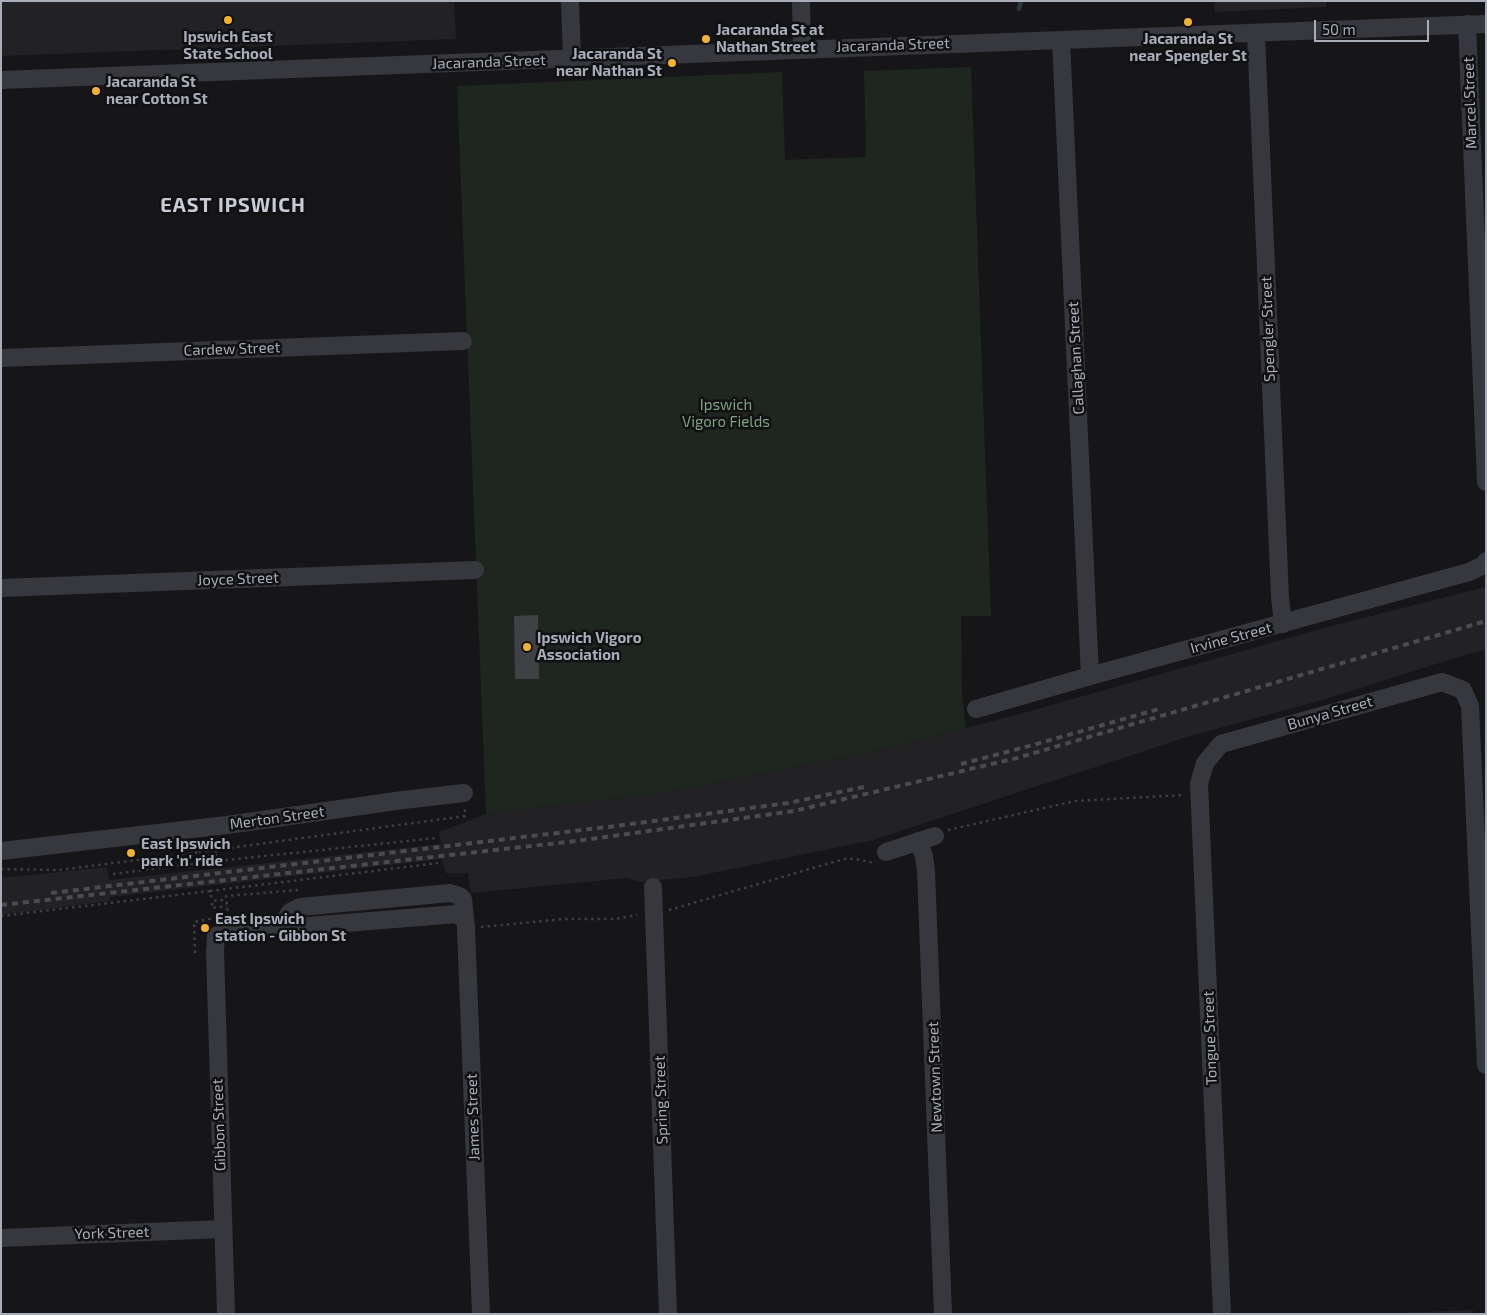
<!DOCTYPE html>
<style>
body{margin:0}
#map{position:relative;width:1487px;height:1315px;overflow:hidden;background:#161618;font-family:"Exo 2",sans-serif}
canvas{display:block}
.frame{position:absolute;inset:0;border:2px solid #a8adb8;pointer-events:none}
.scale{position:absolute;left:1314px;top:20px;width:115px;height:22px;box-sizing:border-box;border:2px solid #a8adb8;border-top:0;padding-left:6px;font-size:15px;line-height:18px;white-space:nowrap;color:#a8adb8;-webkit-text-stroke:4px #111113;paint-order:stroke}
</style>
<div id="map">
<canvas width="1487" height="1315"></canvas>
<div class="frame"></div>
<div class="scale">50 m</div>
</div>
<script>
const context = document.querySelector('canvas').getContext('2d');
context.lineJoin = 'round';
function fillPath(path, color) {
  context.fillStyle = color;
  context.fill(path, 'evenodd');
}
function trace(path, color, width, dash) {
  context.strokeStyle = color;
  context.lineWidth = width;
  context.lineCap = dash ? 'butt' : 'round';
  context.setLineDash(dash || []);
  context.stroke(path);
}
function write(font, color, halo, rows, align = 'center') {
  context.font = font + ' "Exo 2",sans-serif';
  context.lineWidth = 5;
  context.setLineDash([]);
  context.textBaseline = 'middle';
  context.strokeStyle = halo;
  context.fillStyle = color;
  for (const [text, x, y, turn = 0] of rows) {
    context.save();
    context.translate(x, y);
    context.rotate((+turn || 0) * Math.PI / 180);
    context.textAlign = isNaN(turn) ? turn : align;
    if (halo) context.strokeText(text, 0, 0);
    context.fillText(text, 0, 0);
    context.restore();
  }
}
fillPath(new Path2D(`
 M 1,1 L 454,1 L 456,39 L 1,56 Z
 M 1214,1 L 1326,1 L 1326,7 L 1215,12 Z
 M 1486,587 L 1486,650 L 1468,654 L 1322,700 L 1190,736 L 873,840 L 693,877 L 641,882 L 627,878 L 471,893 L 468,873 L 446,873 L 442,859 L 110,897 L 110,901 L 1,915 L 1,878 L 107,867 L 109,880 L 441,844 L 439,832 L 486,814 L 667,792 L 883,750 L 1023,713 L 1331,626 Z
 M 1473,1310 L 1473,1314 L 1374,1314 Z`), '#222225');
fillPath(new Path2D(`
 M 971,67 L 991,616 L 961,616 L 962,694 L 966,728 L 883,750 L 667,792 L 486,814 L 457,86 L 782,72 L 785,160 L 866,157 L 864,71 Z`), '#1e261f');
trace(new Path2D(`
 M 1019,9 L 1021,1`), '#2c353c', 4.5);
fillPath(new Path2D(`
 M 538,615 L 539,679 L 515,679 L 514,616 Z`), '#404145');
trace(new Path2D(`
 M 948,830 L 1075,801 L 1184,795
 M 201,845 L 200,845 L 200,852 L 222,849 L 465,816 L 465,809
 M 216,850 L 217,861 L 436,838
 M 217,855 L 208,856 L 207,848 L 217,847
 M 1,869 L 59,870 L 200,852
 M 113,874 L 217,861
 M 210,891 L 438,863
 M 223,900 L 212,901 L 212,908 L 227,906
 M 669,910 L 844,859 L 855,859 L 875,863
 M 226,915 L 228,915 L 226,896 L 298,890
 M 1,916 L 210,891 L 212,901
 M 481,927 L 564,919 L 615,919 L 637,915
 M 195,953 L 194,922 L 214,918`), '#3d3f44', 2.5, [2.5, 4]);
trace(new Path2D(`
 M 570,1 L 572,58
 M 801,1 L 802,49
 M 1467,24 L 1486,482
 M 1256,33 L 1280,597 L 1283,624
 M 1061,40 L 1090,676
 M 1,80 L 1486,24
 M 1,358 L 463,341
 M 1,588 L 475,570
 M 976,709 L 1090,676 L 1469,572 L 1484,565 L 1486,561
 M 918,841 L 924,856 L 926,871 L 943,1314
 M 1,851 L 227,825 L 403,800 L 464,793
 M 886,852 L 935,836
 M 653,887 L 668,1314
 M 280,928 L 290,912 L 300,907 L 450,893 L 460,896 L 463,899 L 466,928 L 481,1314
 M 1,1238 L 222,1229
 M 226,1314 L 215,952 L 216,936 L 222,933 L 457,914 L 465,920
 M 1222,1314 L 1199,784 L 1205,763 L 1221,744 L 1442,682 L 1463,690 L 1470,706 L 1486,1065`), '#37383d', 18);
trace(new Path2D(`
 M 961,764 L 1033,745 L 1159,709
 M 51,893 L 616,826 L 788,803 L 864,787
 M 1,905 L 576,841 L 794,811 L 1017,758 L 1486,621`), '#4a4c52', 4, [6, 5]);
for (const [x, y, r, color] of [
 [228,20,5,"#f2b134"],
 [1188,22,5,"#f2b134"],
 [706,39,5,"#f2b134"],
 [672,63,5,"#f2b134"],
 [96,91,5,"#f2b134"],
 [527,647,5,"#f2b134"],
 [131,853,5,"#f2b134"],
 [205,928,5,"#f2b134"]
]) {
  const dot = new Path2D();
  dot.arc(x, y, r, 0, 2 * Math.PI);
  context.fillStyle = color;
  context.fill(dot);
  trace(dot, '#111113', 2);
}
write('bold 15px', '#a8adb8', '#111113', [
 ["Jacaranda St at",716,30],
 ["Nathan Street",716,47],
 ["Ipswich East",228,37,"center"],
 ["State School",228,54,"center"],
 ["Jacaranda St",1188,39,"center"],
 ["near Spengler St",1188,56,"center"],
 ["Jacaranda St",662,54,"right"],
 ["near Nathan St",662,71,"right"],
 ["Jacaranda St",106,82],
 ["near Cotton St",106,99],
 ["Ipswich Vigoro",537,638],
 ["Association",537,655],
 ["East Ipswich",141,844],
 ["park 'n' ride",141,861],
 ["East Ipswich",215,919],
 ["station - Gibbon St",215,936]
], 'left');
write('15px', '#a8adb8', '#111113', [
 ["Jacaranda Street",893,45,-2],
 ["Jacaranda Street",489,62,-2],
 ["Marcel Street",1470,103,-92],
 ["Spengler Street",1268,329,-92],
 ["Cardew Street",232,349,-2],
 ["Callaghan Street",1076,358,-93],
 ["Joyce Street",238,579,-2],
 ["Irvine Street",1231,638,-15],
 ["Bunya Street",1330,713,-16],
 ["Merton Street",277,818,-8],
 ["Tongue Street",1210,1038,-92],
 ["Newtown Street",935,1077,-92],
 ["Spring Street",661,1100,-92],
 ["James Street",473,1117,-92],
 ["Gibbon Street",219,1125,-92],
 ["York Street",112,1233,-2]
]);
write('15px', '#7fa381', '#111113', [
 ["Ipswich",726,405],
 ["Vigoro Fields",726,422]
]);
context.letterSpacing = '1px';
write('bold 20px', '#c9ccd4', '#111113', [
 ["EAST IPSWICH",233,205]
]);
context.letterSpacing = '0px';
</script>
